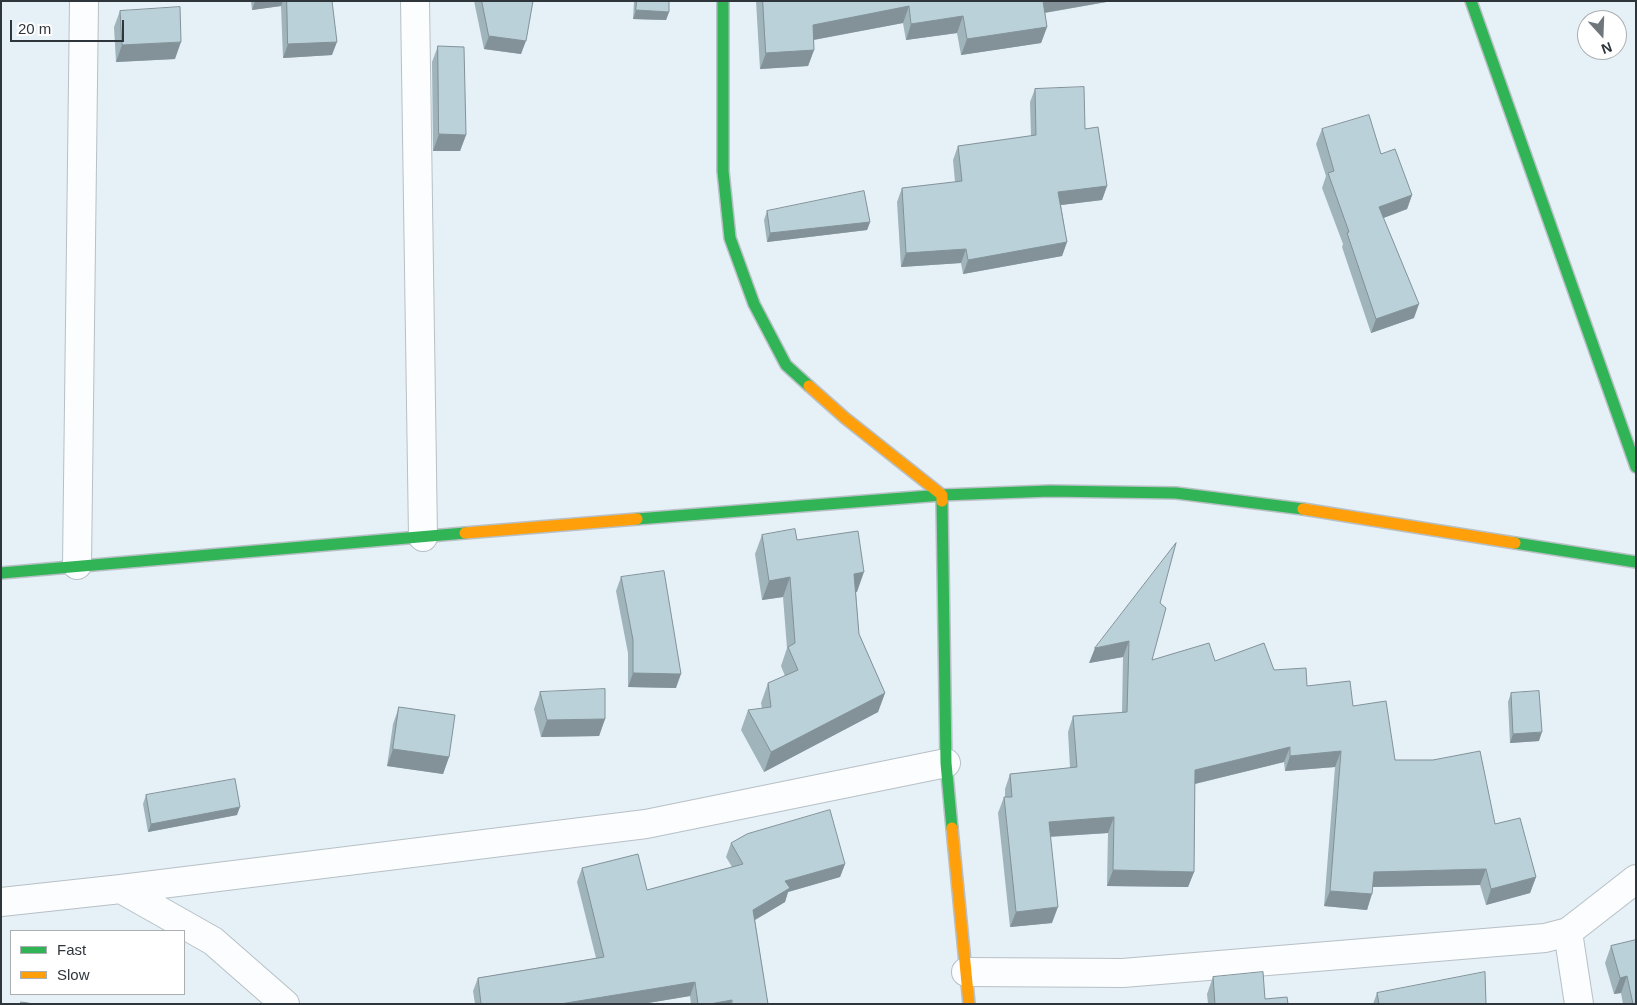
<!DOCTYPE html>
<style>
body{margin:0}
#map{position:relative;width:1637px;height:1005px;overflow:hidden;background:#e5f0f7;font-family:Helvetica,sans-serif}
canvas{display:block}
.frame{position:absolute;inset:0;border:2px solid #2f363b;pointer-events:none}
.legend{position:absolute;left:10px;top:930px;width:175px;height:65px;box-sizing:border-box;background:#fff;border:1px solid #acafb1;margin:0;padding:6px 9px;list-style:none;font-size:15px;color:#2f363b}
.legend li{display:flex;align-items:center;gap:10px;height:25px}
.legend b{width:25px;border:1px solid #acafb1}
.north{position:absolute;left:1577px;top:10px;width:50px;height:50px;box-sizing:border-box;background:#fff;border:1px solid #acafb1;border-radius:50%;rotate:160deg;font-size:14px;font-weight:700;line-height:20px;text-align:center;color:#2f363b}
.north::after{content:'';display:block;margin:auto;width:18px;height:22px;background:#6f777d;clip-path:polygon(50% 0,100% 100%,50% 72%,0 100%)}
.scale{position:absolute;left:10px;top:20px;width:114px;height:22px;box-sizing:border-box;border:2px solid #2f363b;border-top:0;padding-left:6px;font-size:15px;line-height:18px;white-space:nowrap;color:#2f363b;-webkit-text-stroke:4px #fff;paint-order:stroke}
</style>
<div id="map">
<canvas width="1637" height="1005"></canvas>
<div class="frame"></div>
<ul class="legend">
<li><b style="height:6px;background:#30b455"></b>Fast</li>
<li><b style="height:6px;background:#ff9f0a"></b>Slow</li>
</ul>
<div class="north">N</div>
<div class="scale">20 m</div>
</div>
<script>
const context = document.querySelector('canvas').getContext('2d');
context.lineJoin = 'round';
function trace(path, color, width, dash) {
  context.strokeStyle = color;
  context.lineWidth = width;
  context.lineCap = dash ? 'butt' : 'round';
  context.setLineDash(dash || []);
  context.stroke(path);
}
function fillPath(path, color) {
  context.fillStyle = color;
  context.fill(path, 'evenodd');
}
const street = new Path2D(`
 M 415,1 L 423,537
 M 77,565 L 84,1
 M 121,889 L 213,941 L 285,1004
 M 1,902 L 121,889 L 646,824 L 946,763
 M 1568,932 L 1579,1004
 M 966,972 L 1123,973 L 1545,938 L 1568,932 L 1636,879`);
const fast = new Path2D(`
 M 723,1 L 723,171 L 730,238 L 754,304 L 786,365 L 809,386
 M 1471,1 L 1636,467
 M 942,501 L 946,763 L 952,828
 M 637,519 L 942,495 L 1050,491 L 1176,493 L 1303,509
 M 1515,543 L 1636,562
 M 1,573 L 465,533`);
const slow = new Path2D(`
 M 809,386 L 845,418 L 942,495 L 942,501
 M 1303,509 L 1515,543
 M 465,533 L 637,519
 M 952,828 L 969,1004`);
trace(street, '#b8c0c6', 30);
trace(fast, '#b8c0c6', 14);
trace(slow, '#b8c0c6', 14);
trace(street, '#fbfdfe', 28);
trace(fast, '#30b455', 11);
trace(slow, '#ff9f0a', 11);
fillPath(new Path2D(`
 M 251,1 L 332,1 L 332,55 L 283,58 L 281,6 L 252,10 Z
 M 474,1 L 533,1 L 521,54 L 484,49 Z
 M 634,1 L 669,1 L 669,12 L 666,20 L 633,19 Z
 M 756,1 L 1112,1 L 1045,13 L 1047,27 L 1041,43 L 961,55 L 957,33 L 906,40 L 903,23 L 814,40 L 814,50 L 808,66 L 760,69 Z
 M 120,11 L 175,59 L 116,62 L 114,27 Z
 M 438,46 L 466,135 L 460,151 L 433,151 L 432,62 Z
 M 1035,89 L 1085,129 L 1107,186 L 1102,200 L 1061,205 L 1067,242 L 1062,256 L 963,274 L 961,263 L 901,267 L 897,202 L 902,188 L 955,182 L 953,160 L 958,146 L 1031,136 L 1030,102 Z
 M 1322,129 L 1381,154 L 1412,195 L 1407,209 L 1383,218 L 1414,318 L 1371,333 L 1342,247 L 1343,244 L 1322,188 L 1326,176 L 1316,144 Z
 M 767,211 L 870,222 L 867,230 L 767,242 L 764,220 Z
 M 762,535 L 797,540 L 857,592 L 856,592 L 859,634 L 885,693 L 878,712 L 764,772 L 741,730 L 748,710 L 762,709 L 761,703 L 768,683 L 785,676 L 781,666 L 787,648 L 783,597 L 762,600 L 755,554 Z
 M 621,577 L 676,688 L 628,687 L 628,653 L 616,591 Z
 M 1160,603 L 1152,660 L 1215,661 L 1274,670 L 1307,686 L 1353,706 L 1395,760 L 1495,824 L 1536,877 L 1530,893 L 1486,905 L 1480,885 L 1373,887 L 1367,910 L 1324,906 L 1335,767 L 1285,771 L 1284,762 L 1195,784 L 1194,872 L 1188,887 L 1107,886 L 1108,833 L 1050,837 L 1052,923 L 1010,927 L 998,813 L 1004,797 L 1005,797 L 1005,789 L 1010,774 L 1070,768 L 1068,732 L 1073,716 L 1122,713 L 1123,657 L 1089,663 Z
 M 540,692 L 605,719 L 599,736 L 541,737 L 534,709 Z
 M 1511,693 L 1539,741 L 1510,743 L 1508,702 Z
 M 399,707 L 449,757 L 443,774 L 387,766 L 393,724 Z
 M 146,795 L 237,815 L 148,832 L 143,804 Z
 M 731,843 L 845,864 L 840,877 L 788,892 L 785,902 L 755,920 L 768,1004 L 691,1004 L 690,996 L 642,1004 L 475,1004 L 473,991 L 478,978 L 596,958 L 577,882 L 582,868 L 647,890 L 732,867 L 726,857 Z
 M 1636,940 L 1636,1004 L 1623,1004 L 1621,993 L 1614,994 L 1605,963 L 1611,946 Z
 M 1213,977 L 1265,999 L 1288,1004 L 1208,1004 L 1207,994 Z
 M 1377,993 L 1486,1004 L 1373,1004 Z`), '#a0b4bb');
fillPath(new Path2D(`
 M 255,1 L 283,1 L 281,6 L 252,10 Z
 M 1041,1 L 1112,1 L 1037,14 Z
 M 909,6 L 903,23 L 807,41 L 813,25 Z
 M 636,10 L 669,12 L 666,20 L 633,19 Z
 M 963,16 L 957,33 L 906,40 L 911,24 Z
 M 1047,27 L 1041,43 L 961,55 L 967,39 Z
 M 489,36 L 526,41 L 521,54 L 484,49 Z
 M 181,42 L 175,59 L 116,62 L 122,45 Z
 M 337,42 L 332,55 L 283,58 L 288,44 Z
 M 814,50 L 808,66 L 760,69 L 766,53 Z
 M 439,134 L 466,135 L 460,151 L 433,151 Z
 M 1107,186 L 1102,200 L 1053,206 L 1058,192 Z
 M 1412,195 L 1407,209 L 1373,222 L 1379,207 Z
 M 870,222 L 867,230 L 767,242 L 770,233 Z
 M 1067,242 L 1062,256 L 963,274 L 968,260 Z
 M 966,249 L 961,263 L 901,267 L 906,253 Z
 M 1419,304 L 1414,318 L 1371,333 L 1376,319 Z
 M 864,572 L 857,592 L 847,593 L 854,574 Z
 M 790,577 L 783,597 L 762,600 L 769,581 Z
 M 1129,641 L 1123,657 L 1089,663 L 1095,648 Z
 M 633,673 L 681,674 L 676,688 L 628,687 Z
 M 885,693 L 878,712 L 764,772 L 771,752 Z
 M 605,719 L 599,736 L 541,737 L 547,720 Z
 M 1542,732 L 1539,741 L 1510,743 L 1513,734 Z
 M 1290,747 L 1284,762 L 1190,785 L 1195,770 Z
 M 393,749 L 449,757 L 443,774 L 387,766 Z
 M 1341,751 L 1335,767 L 1285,771 L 1290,756 Z
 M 240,807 L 237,815 L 148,832 L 151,824 Z
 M 1114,817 L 1108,833 L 1043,837 L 1049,822 Z
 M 845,864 L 840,877 L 788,892 L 785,902 L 748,924 L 753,910 L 785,881 Z
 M 1486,869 L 1480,885 L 1369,887 L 1374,872 Z
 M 1113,870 L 1194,872 L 1188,887 L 1107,886 Z
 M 1536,877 L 1530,893 L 1486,905 L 1491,889 Z
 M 1330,891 L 1372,894 L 1367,910 L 1324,906 Z
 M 1058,907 L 1052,923 L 1010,927 L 1016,912 Z
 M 1627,976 L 1621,993 L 1614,994 L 1620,978 Z
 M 695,982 L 690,996 L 642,1004 L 560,1004 Z
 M 732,1000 L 730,1004 L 710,1004 Z`), '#829298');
const building = new Path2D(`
 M 287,1 L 332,1 L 337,42 L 288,44 Z
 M 482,1 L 533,1 L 526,41 L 489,36 Z
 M 637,1 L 669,1 L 669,12 L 636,10 Z
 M 763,1 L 1043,1 L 1047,27 L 967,39 L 963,16 L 911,24 L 909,6 L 813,25 L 814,50 L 766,53 Z
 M 180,7 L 181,42 L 122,45 L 120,11 Z
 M 438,46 L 464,47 L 466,135 L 439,134 Z
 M 1084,87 L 1085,129 L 1098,127 L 1107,186 L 1058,192 L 1067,242 L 968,260 L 966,249 L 906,253 L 902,188 L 962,181 L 958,146 L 1036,135 L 1035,89 Z
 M 1369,115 L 1381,154 L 1395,149 L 1412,195 L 1379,207 L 1419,304 L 1376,319 L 1347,233 L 1349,232 L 1328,173 L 1334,171 L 1322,129 Z
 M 864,191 L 870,222 L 770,233 L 767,211 Z
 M 795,529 L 797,540 L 858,531 L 864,572 L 854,574 L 859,634 L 885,693 L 771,752 L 748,710 L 771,707 L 768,683 L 798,670 L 788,647 L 795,643 L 790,577 L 769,581 L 762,535 Z
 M 1176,543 L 1160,603 L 1166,608 L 1152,660 L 1209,643 L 1215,661 L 1264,643 L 1274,670 L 1306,668 L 1307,686 L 1350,681 L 1353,706 L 1386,701 L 1395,760 L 1433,760 L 1480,751 L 1495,824 L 1520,818 L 1536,877 L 1491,889 L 1486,869 L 1374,872 L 1372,894 L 1330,891 L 1341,751 L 1290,756 L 1290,747 L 1195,770 L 1194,872 L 1113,870 L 1114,817 L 1049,822 L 1058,907 L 1016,912 L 1004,797 L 1012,797 L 1010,774 L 1077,767 L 1073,716 L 1127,712 L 1129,641 L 1095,648 Z
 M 664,571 L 681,674 L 633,673 L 633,640 L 621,577 Z
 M 605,689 L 605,719 L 547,720 L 540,692 Z
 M 1539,691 L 1542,732 L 1513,734 L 1511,693 Z
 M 399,707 L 455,715 L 449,757 L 393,749 Z
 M 235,779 L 240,807 L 151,824 L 146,795 Z
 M 830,810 L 845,864 L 785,881 L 790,888 L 753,910 L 768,1004 L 732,1004 L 732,1000 L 710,1004 L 698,1004 L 695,982 L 560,1004 L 481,1004 L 478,978 L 604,957 L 582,868 L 638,854 L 647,890 L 743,864 L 731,843 L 747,834 Z
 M 1636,940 L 1636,1004 L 1633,1004 L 1627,976 L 1620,978 L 1611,946 Z
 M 1263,972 L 1265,999 L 1287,997 L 1288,1004 L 1215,1004 L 1213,977 Z
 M 1485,972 L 1486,1004 L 1379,1004 L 1377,993 Z
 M 21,1002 L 34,1004 L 21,1004 Z`);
fillPath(building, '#bad1d9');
trace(building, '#829298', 1);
</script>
